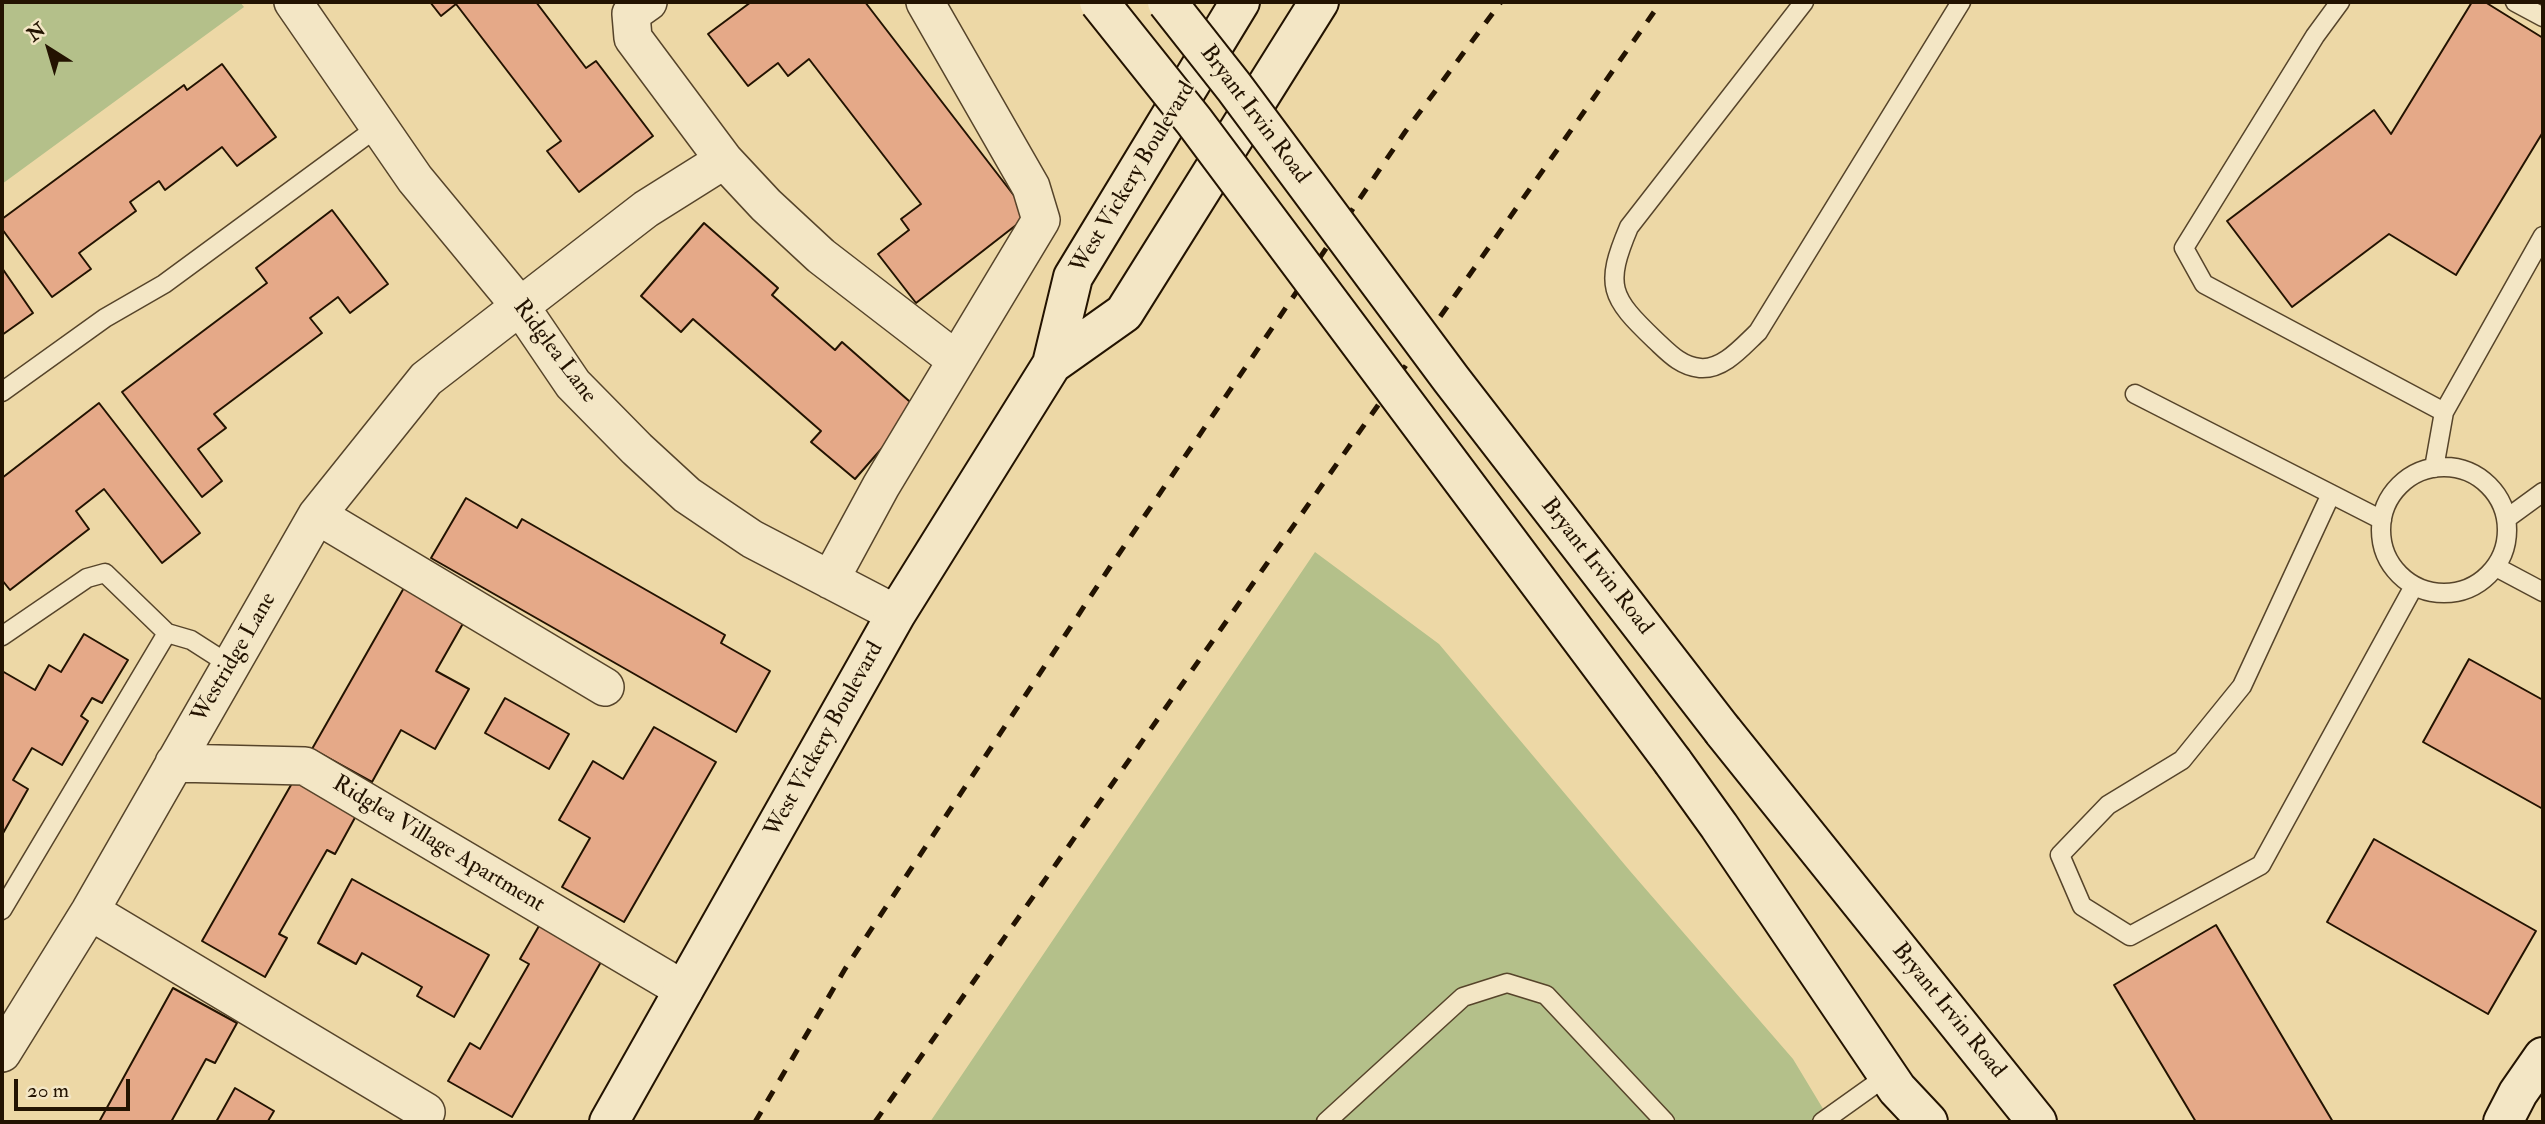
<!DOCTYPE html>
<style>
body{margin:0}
#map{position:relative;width:2545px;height:1124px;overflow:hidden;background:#edd8a6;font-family:"IM FELL Double Pica",serif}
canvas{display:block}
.frame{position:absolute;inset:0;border:4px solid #231301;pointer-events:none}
.north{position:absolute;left:14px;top:14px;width:70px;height:70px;-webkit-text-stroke:5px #f3e6c5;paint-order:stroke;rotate:323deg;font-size:19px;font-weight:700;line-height:28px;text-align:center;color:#231301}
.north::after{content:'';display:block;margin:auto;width:24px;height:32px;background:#231301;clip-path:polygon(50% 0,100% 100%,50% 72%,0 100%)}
.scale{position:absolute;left:14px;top:1079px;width:116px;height:32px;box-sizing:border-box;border:4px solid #231301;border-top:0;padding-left:9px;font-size:21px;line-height:24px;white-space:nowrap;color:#231301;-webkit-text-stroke:5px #f3e6c5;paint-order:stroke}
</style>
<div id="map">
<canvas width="2545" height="1124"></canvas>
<div class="frame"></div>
<div class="north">N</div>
<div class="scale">20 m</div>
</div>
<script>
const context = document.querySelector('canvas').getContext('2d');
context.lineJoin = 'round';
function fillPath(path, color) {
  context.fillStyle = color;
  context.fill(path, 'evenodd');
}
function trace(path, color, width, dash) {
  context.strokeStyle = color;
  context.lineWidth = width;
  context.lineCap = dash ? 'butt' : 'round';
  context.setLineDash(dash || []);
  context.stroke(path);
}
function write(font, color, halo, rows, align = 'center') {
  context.font = font + ' "IM FELL Double Pica",serif';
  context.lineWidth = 5;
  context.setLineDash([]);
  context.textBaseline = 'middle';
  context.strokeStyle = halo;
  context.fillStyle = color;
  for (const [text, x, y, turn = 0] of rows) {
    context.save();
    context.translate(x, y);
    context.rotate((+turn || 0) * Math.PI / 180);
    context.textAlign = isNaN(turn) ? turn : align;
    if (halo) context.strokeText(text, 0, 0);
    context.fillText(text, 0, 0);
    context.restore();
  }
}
fillPath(new Path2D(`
 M 2,2 L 240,2 L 244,7 L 2,184 Z
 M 1315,552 L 1439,644 L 1630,871 L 1793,1059 L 1831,1122 L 930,1122 Z`), '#b4c08a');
const building = new Path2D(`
 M 430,2 L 536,2 L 586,68 L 596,61 L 653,136 L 579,192 L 547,151 L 561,141 L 456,4 L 441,16 Z
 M 751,2 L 865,2 L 1029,215 L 916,303 L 878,254 L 909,230 L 901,219 L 921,204 L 809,59 L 788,76 L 778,63 L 748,86 L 708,34 Z
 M 2472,2 L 2485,2 L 2543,38 L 2543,132 L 2456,275 L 2389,234 L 2292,307 L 2227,221 L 2374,110 L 2391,134 Z
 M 222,64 L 276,137 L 237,166 L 222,147 L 165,190 L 159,181 L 130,202 L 136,211 L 79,253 L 91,269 L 52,297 L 2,229 L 2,219 L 184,85 L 187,90 Z
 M 332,210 L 388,284 L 350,313 L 338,297 L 310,318 L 322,333 L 214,414 L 226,428 L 198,449 L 222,481 L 202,497 L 122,392 L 267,283 L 256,268 Z
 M 704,223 L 778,288 L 772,295 L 835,350 L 842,342 L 917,408 L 855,479 L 811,442 L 821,431 L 693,319 L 681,332 L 641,296 Z
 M 2,268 L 33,313 L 2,335 Z
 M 99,403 L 200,533 L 162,563 L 104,489 L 76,511 L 89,529 L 10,590 L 2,580 L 2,478 Z
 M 466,498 L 517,528 L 522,519 L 725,635 L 721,643 L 770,671 L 736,732 L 431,558 Z
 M 405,586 L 465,620 L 436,671 L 469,689 L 435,749 L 401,730 L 372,782 L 312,749 Z
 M 84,634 L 128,660 L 102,703 L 92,698 L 81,716 L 88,721 L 62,765 L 32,748 L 13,780 L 28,789 L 2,835 L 2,671 L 35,690 L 49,665 L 61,672 Z
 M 2469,659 L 2543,700 L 2543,809 L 2423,742 Z
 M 505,698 L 569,734 L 549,769 L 485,733 Z
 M 654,727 L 716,762 L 624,922 L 562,887 L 590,838 L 559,820 L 593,761 L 623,779 Z
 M 295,778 L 357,814 L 335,854 L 327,850 L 279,934 L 287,938 L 265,977 L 202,941 Z
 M 2374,839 L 2536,931 L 2488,1014 L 2327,922 Z
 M 352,879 L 489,955 L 454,1017 L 417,996 L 422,987 L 362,953 L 356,964 L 318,943 Z
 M 543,919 L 605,955 L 512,1117 L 448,1081 L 470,1043 L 480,1049 L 529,964 L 520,959 Z
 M 2216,925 L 2333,1122 L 2196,1122 L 2114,985 Z
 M 173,988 L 237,1023 L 215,1063 L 206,1059 L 171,1122 L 99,1122 Z
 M 235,1088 L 274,1111 L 268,1121 L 271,1122 L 216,1122 Z`);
fillPath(building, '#e5a988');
trace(building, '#231301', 2);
const lane = new Path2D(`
 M 1804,2 L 1629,227 C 1604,286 1610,297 1655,340 C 1668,352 1680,366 1700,368 C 1723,370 1742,347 1758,332 L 1961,2
 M 2340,2 L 2315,36 L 2184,248 L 2204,284 L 2444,412
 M 2515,2 L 2543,17
 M 2,392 L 105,318 L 164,284 L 379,126
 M 2135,394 L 2382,520
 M2381 530a63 63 0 1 1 126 0a63 63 0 1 1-126 0Z
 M 2434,468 L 2444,412 L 2543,236
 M 2331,494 L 2242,686 L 2182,760 L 2108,805 L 2060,855 L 2082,906 L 2130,936 L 2261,865 L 2414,586
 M 2506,519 L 2543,492
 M 2496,567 L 2543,592
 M 2,636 L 87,578 L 105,573 L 167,633
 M 2,910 L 167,633 L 191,640 L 230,665
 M 1326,1122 L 1463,997 L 1507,983 L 1546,995 L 1665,1122
 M 1822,1122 L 1888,1075`);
const street = new Path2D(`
 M 293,2 L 415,179 L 520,306 L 573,384 L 637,449 L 687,495 L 752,539 L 896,614
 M 724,160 L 766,205 L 821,256 L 956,360
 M 317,515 L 605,687
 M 830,580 L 881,486 L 1041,220 L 1031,187 L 925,2
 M 174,763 L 305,766 L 684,990
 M 90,911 L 426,1112
 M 2,1053 L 90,911 L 317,515 L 426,379 L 646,209 L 724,160 L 633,38 L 631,14 L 648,2`);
const secondary = new Path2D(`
 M 1052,364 L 1124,313 L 1319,2
 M 1723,731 L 2037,1122
 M 1673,762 L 1719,826 L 1897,1089 L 1928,1122
 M 609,1122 L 896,614 L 1052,364 L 1073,277 L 1240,2
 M 2503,1122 L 2518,1093 L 2543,1057`);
trace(lane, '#56442a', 21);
trace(street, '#56442a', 40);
trace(secondary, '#231301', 42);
trace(lane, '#f3e6c5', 18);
trace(street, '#f3e6c5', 37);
trace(secondary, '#f3e6c5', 38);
trace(new Path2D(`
 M 755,1122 L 845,969 L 1110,567 L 1405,132 L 1501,2
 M 875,1122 L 1661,2`), '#231301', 5, [12, 12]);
const secondaryBridge = new Path2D(`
 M 1099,2 L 1194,121 L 1673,762
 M 1167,2 L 1234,87 L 1451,379 L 1723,731`);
trace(secondaryBridge, '#231301', 42, []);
trace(secondaryBridge, '#f3e6c5', 38);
write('23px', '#231301', '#f3e6c5', [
 ["Bryant Irvin Road",1254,115,53],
 ["West Vickery Boulevard",1134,178,-59],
 ["Ridglea Lane",554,352,53],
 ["Bryant Irvin Road",1596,567,52],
 ["Westridge Lane",235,658,-60],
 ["West Vickery Boulevard",825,740,-61],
 ["Ridglea Village Apartment",438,845,31],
 ["Bryant Irvin Road",1948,1011,51]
]);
</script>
